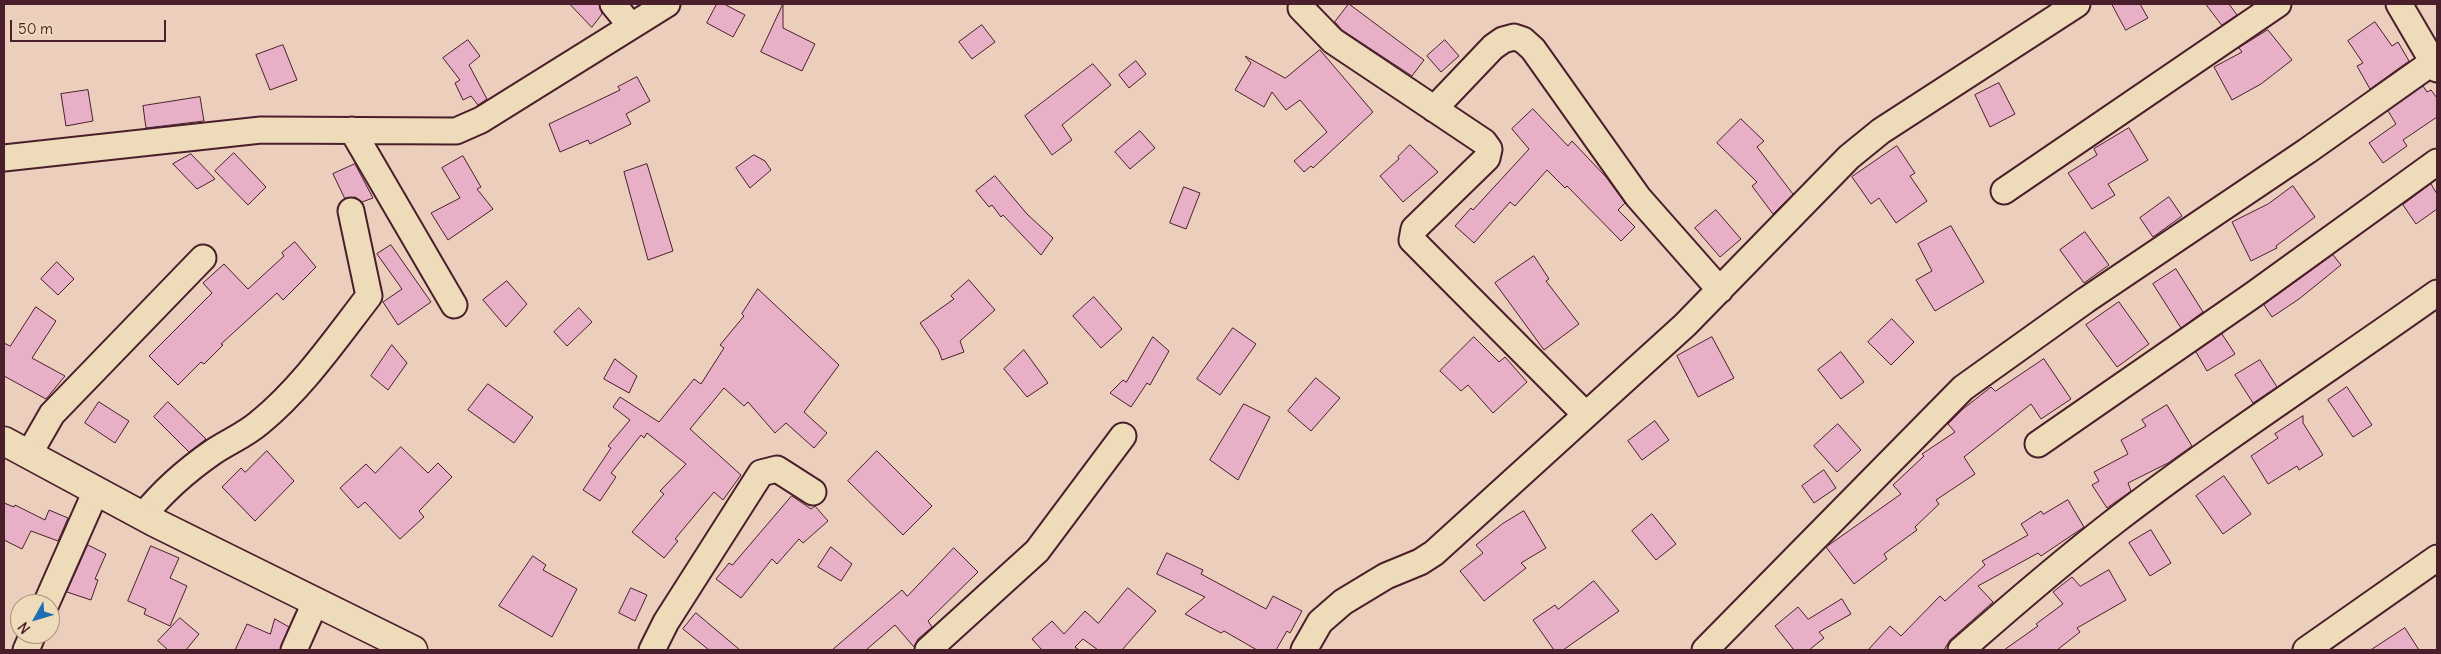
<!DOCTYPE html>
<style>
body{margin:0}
#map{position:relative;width:2441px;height:654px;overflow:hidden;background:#eccebd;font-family:Delius,sans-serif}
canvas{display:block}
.frame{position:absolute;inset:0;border:5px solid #4a1f2b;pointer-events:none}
.north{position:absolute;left:10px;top:594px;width:50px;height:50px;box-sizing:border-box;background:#eedbb9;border:1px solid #ac9080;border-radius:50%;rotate:231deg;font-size:14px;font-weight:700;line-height:20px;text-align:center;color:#4a1f2b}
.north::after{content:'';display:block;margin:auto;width:18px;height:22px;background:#1f6fb2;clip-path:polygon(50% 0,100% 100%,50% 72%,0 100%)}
.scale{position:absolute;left:10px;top:20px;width:156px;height:22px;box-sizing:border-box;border:2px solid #4a1f2b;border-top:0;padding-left:6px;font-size:15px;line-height:18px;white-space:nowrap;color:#4a1f2b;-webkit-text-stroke:4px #eedbb9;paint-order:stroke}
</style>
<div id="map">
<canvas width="2441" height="654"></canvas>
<div class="frame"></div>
<div class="north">N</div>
<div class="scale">50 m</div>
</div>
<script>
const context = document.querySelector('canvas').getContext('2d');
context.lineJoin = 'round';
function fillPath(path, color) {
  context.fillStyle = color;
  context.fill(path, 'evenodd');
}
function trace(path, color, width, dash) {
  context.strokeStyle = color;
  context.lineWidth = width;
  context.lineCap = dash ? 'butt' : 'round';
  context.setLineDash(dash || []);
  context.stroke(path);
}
const building = new Path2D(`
 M 570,4 L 599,4 L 602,14 L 592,27 Z
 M 717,4 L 724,4 L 745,15 L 733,37 L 707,23 Z
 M 783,4 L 783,28 L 815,44 L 802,71 L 761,52 Z
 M 1349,4 L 1424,60 L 1412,76 L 1342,30 L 1335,22 Z
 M 2112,4 L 2140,4 L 2148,18 L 2126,30 Z
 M 2206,4 L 2229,4 L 2237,15 L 2222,25 Z
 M 2375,22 L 2392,46 L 2398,42 L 2409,61 L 2370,89 L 2357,66 L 2363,63 L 2348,41 Z
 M 982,25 L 995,42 L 972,59 L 959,42 Z
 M 2268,30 L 2292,60 L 2261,84 L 2232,100 L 2214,67 L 2242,52 L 2239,48 Z
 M 468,40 L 480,56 L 469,65 L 487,99 L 478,105 L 471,96 L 463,100 L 455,83 L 460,80 L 443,58 Z
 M 1445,40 L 1459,56 L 1441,72 L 1427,56 Z
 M 283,45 L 297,80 L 270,90 L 256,55 Z
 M 1320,50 L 1373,112 L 1313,168 L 1311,166 L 1304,172 L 1294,161 L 1327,132 L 1300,100 L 1286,110 L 1272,92 L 1264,107 L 1235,90 L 1251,63 L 1245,56 L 1285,78 Z
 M 1136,61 L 1146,74 L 1129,88 L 1119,75 Z
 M 1093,64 L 1111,85 L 1062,125 L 1072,140 L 1052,155 L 1025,116 Z
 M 637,77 L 650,101 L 626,114 L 631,124 L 590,144 L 588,140 L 560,152 L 549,124 L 620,90 L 618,87 Z
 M 1999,83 L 2015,114 L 1990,127 L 1975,95 Z
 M 2423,86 L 2427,92 L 2431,90 L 2437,98 L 2437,117 L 2403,140 L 2407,146 L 2383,163 L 2369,143 L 2396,124 L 2388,111 Z
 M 88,90 L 93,121 L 66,126 L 61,94 Z
 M 200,97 L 204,121 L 146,128 L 143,106 Z
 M 1533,109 L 1568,146 L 1572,141 L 1606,177 L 1625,203 L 1618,210 L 1635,227 L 1621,241 L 1567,186 L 1565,188 L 1547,170 L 1515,206 L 1510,202 L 1474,243 L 1455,226 L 1471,208 L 1473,210 L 1529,149 L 1512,129 Z
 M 1741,119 L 1764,141 L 1757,147 L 1793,194 L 1773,214 L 1752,186 L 1757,182 L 1717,143 Z
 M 2129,128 L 2148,160 L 2108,184 L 2115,195 L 2092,209 L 2068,173 L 2097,155 L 2094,149 Z
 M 1140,131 L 1155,148 L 1130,169 L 1115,152 Z
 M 1410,145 L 1438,172 L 1403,202 L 1380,176 L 1399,159 L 1398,157 Z
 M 1897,146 L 1915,173 L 1910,176 L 1927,201 L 1896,223 L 1879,198 L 1871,204 L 1852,177 Z
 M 234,153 L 266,187 L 248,205 L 215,171 Z
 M 191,154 L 215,179 L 197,189 L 173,164 Z
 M 754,155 L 765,161 L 771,170 L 750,188 L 736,168 Z
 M 463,156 L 481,187 L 477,189 L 493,209 L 448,240 L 431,213 L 460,198 L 442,168 Z
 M 355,164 L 373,198 L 362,202 L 355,197 L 345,199 L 333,174 Z
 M 647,164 L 673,251 L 648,260 L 624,172 Z
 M 995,176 L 1027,214 L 1053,238 L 1041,255 L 1003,215 L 1001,217 L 992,205 L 989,207 L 976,191 Z
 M 2431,184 L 2437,194 L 2437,209 L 2416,224 L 2403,205 Z
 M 2293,186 L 2315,217 L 2276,246 L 2277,248 L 2251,261 L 2232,222 L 2268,204 Z
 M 1184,187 L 1200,193 L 1186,229 L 1170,223 Z
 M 2169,197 L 2182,216 L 2153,237 L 2140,218 Z
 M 1716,210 L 1741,239 L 1720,257 L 1695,228 Z
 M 1951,226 L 1984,282 L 1935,311 L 1916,280 L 1932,271 L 1918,244 Z
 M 2085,232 L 2109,265 L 2084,283 L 2060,250 Z
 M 295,242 L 316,267 L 283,300 L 277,293 L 221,344 L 223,345 L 204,364 L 201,362 L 178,385 L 149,356 L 212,293 L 203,283 L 224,264 L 248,289 L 284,256 L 282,253 Z
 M 391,245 L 431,302 L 398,325 L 383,302 L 402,289 L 377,254 Z
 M 2333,255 L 2341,265 L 2299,299 L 2272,317 L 2264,305 Z
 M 1534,256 L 1549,279 L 1546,281 L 1579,324 L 1544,350 L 1495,283 Z
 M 57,262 L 74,279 L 58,295 L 41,279 Z
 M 2176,269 L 2203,312 L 2181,328 L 2153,284 Z
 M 969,280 L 995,310 L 960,341 L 964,352 L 942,360 L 938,349 L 920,323 L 954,299 L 951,296 Z
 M 507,281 L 527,304 L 506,327 L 483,300 Z
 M 758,289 L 839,365 L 804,412 L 827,433 L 814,448 L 786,423 L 775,433 L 748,402 L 744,406 L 724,388 L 690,429 L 741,475 L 723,500 L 714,492 L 675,539 L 678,541 L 664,558 L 632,532 L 664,494 L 660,491 L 686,464 L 647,433 L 644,438 L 641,435 L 611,473 L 616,477 L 600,501 L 583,490 L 611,448 L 608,446 L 630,420 L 613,407 L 620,397 L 659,422 L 694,379 L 701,384 L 724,348 L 720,345 L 744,316 L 742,314 Z
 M 1094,297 L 1122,329 L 1101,348 L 1073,316 Z
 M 2119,302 L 2149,344 L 2117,367 L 2086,325 Z
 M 36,307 L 56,321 L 32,358 L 65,376 L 46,399 L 4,376 L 4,343 L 10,346 Z
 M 579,308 L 592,322 L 567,346 L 554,332 Z
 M 1892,319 L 1914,342 L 1891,365 L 1868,342 Z
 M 1233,328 L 1256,344 L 1220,395 L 1197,379 Z
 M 2222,334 L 2235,354 L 2207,371 L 2196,352 Z
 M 1153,337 L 1169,351 L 1150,385 L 1147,383 L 1131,407 L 1110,393 L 1123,380 L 1126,382 Z
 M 1474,337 L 1499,362 L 1505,357 L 1527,382 L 1493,413 L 1468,385 L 1461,391 L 1440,371 Z
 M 1712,337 L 1734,378 L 1698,397 L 1677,356 Z
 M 392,345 L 407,363 L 388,390 L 371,376 Z
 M 1024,350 L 1048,383 L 1027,397 L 1004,369 Z
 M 1841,352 L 1864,382 L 1841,399 L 1818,370 Z
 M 615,359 L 637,376 L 629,393 L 604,379 Z
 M 2044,359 L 2071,399 L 2041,419 L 2031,404 L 1964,457 L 1975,474 L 1936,500 L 1939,504 L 1915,527 L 1917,530 L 1884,554 L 1887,559 L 1854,584 L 1826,547 L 1901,494 L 1893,485 L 1924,456 L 1922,454 L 1955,432 L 1948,424 L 1963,409 L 1991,387 L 1995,391 Z
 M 2260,360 L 2277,387 L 2253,403 L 2235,375 Z
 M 1316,378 L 1340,398 L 1311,431 L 1288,411 Z
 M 488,384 L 533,417 L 514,443 L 468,410 Z
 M 2347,387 L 2372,425 L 2353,437 L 2328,400 Z
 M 99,402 L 129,421 L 115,443 L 85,423 Z
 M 168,402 L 206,439 L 189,452 L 154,417 Z
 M 1244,404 L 1270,417 L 1238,480 L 1210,460 Z
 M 2167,405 L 2192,446 L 2168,463 L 2128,483 L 2131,491 L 2107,508 L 2092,485 L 2099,481 L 2094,472 L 2128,454 L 2121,440 L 2146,426 L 2142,420 Z
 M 2303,416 L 2303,423 L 2323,455 L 2299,470 L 2297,466 L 2268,484 L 2251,456 L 2278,438 L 2275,434 Z
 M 1655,421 L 1669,440 L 1642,460 L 1628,441 Z
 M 1838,424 L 1861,450 L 1837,472 L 1814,446 Z
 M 401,447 L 428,473 L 438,463 L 452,477 L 419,511 L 424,517 L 400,539 L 365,502 L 358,508 L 340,488 L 366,464 L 375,473 Z
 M 267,451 L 294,481 L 255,521 L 222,487 L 241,468 L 245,472 Z
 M 877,451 L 932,506 L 903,535 L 848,481 Z
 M 1824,470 L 1836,488 L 1814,503 L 1802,486 Z
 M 2224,476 L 2251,514 L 2223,534 L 2196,496 Z
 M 792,496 L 811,509 L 815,506 L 828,521 L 803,543 L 799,539 L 777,564 L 772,559 L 741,598 L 716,579 L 729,563 L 732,565 Z
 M 2068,500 L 2084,527 L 2041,556 L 2038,553 L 1978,586 L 1993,602 L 1950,640 L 1944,650 L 1868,650 L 1890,626 L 1901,636 L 1940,596 L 1945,601 L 1985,565 L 1982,561 L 2028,535 L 2021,524 L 2041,511 L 2043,514 Z
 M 4,503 L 14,507 L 15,505 L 45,520 L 49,510 L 68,518 L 58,541 L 31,531 L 22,549 L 4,540 Z
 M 1524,511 L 1546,548 L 1521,563 L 1526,568 L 1484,601 L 1460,571 L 1483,553 L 1476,545 L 1502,524 Z
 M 1652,514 L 1676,544 L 1656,560 L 1632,531 Z
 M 2151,530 L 2171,563 L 2150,576 L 2129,543 Z
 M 88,545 L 106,554 L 95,579 L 98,580 L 91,600 L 67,592 Z
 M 151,546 L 179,558 L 170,578 L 187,586 L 170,626 L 144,614 L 146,609 L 128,601 Z
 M 831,547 L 852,564 L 841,581 L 818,567 Z
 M 954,548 L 978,572 L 928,621 L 932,627 L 918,639 L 914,647 L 895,625 L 866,650 L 832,650 L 902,590 L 907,596 Z
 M 1167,553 L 1203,570 L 1201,574 L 1266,609 L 1273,596 L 1302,611 L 1290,633 L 1287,631 L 1276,650 L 1257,650 L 1224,631 L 1221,633 L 1185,614 L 1205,597 L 1157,574 Z
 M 533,556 L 546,565 L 543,570 L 577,589 L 552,637 L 499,606 Z
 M 2109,570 L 2126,600 L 2077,628 L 2080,632 L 2057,650 L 2004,650 L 2038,626 L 2036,624 L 2063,604 L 2053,592 L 2072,577 L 2080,586 Z
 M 1594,581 L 1619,611 L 1563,650 L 1554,650 L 1533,620 L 1555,605 L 1558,609 Z
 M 631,588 L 647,595 L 635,621 L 619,613 Z
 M 1128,588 L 1156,611 L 1122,650 L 1098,650 L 1083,639 L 1075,647 L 1079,650 L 1042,650 L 1032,639 L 1052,621 L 1064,634 L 1085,611 L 1098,623 Z
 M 1842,599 L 1851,614 L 1819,632 L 1824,638 L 1809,650 L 1794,650 L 1775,626 L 1798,607 L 1808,619 Z
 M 696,613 L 740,650 L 709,650 L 683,629 Z
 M 180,618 L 199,634 L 186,650 L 168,650 L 158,641 Z
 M 275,619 L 289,627 L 280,650 L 235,650 L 247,624 L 270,634 Z
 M 2405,628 L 2419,650 L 2371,650 Z`);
fillPath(building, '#e7b0c6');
trace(building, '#4a1f2b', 1);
const minor = new Path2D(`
 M 613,4 L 630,25
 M 2399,4 L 2437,69
 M 1301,8 L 1333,41 L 1484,142 L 1489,149 L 1487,158 L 1414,229 L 1412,240 L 1586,415
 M 1434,109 L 1493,47 L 1503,40 L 1514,37 L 1523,40 L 1533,49 L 1638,197 L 1720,290
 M 352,130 L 454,305
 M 4,158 L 261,130 L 456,131 L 481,120 L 667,4
 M 2004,191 L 2278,4
 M 2038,444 L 2253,295 L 2437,162
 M 29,454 L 52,414 L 203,258
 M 143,516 C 163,491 187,470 213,452 C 228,442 245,435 259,423 C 302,388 335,340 369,296 L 351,211
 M 46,604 L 96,491
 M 26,650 L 33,634
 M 294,650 L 315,603
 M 652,650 L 666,622 L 761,473 L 777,469 L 813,492
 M 928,650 L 1037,551 L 1123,436
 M 1304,650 L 1320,622 L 1343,602 L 1386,576 L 1420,562 L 1434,553 L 1685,325 L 1849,157 L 1881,131 L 2077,4
 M 1705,650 L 1963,388 L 2086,300 L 2307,151 L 2437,59
 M 1961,650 C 2011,606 2062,562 2115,521 C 2219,441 2330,369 2437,293
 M 2306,650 L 2437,558`);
const secondary = new Path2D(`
 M 4,441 L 154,522 L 413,650`);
trace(minor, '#4a1f2b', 29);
trace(secondary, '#4a1f2b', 31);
trace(minor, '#eedbb9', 25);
trace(secondary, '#eedbb9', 28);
</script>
